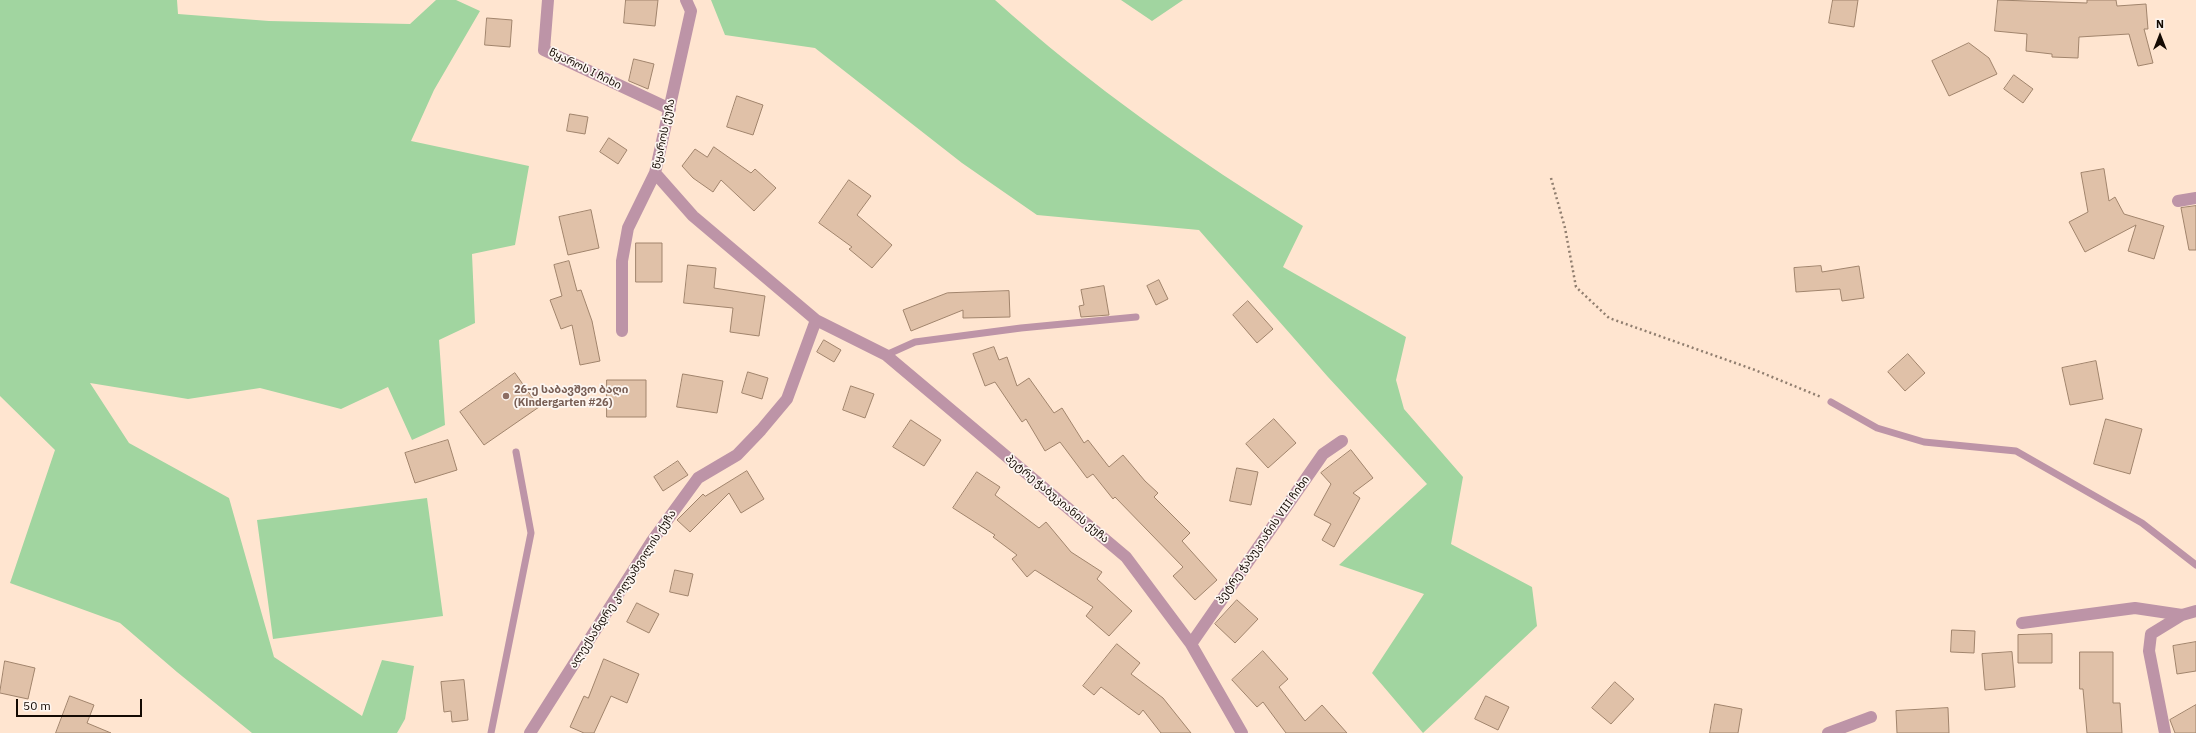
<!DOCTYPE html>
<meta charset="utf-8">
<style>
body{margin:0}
#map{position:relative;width:2196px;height:733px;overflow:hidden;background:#ffe5d0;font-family:"IBM Plex Sans",sans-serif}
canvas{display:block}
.north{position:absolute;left:2140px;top:16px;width:40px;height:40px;-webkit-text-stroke:3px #fdf6f1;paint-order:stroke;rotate:0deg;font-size:11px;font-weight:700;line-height:16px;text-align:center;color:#140a03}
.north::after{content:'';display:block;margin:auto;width:14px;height:18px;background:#140a03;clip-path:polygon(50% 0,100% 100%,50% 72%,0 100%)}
.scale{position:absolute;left:16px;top:699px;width:126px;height:18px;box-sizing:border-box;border:2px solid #140a03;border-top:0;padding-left:5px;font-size:12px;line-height:14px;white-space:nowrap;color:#140a03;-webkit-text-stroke:3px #fdf6f1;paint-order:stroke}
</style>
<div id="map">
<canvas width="2196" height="733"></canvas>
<div class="north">N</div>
<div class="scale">50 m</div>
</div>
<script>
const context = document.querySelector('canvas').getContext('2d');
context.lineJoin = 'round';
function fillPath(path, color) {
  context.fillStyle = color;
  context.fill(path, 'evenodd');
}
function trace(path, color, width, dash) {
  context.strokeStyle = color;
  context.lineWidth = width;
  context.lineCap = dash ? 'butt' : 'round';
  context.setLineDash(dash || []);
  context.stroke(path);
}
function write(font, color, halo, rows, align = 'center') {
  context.font = font + ' "IBM Plex Sans","Noto Sans Georgian",sans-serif';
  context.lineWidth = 3.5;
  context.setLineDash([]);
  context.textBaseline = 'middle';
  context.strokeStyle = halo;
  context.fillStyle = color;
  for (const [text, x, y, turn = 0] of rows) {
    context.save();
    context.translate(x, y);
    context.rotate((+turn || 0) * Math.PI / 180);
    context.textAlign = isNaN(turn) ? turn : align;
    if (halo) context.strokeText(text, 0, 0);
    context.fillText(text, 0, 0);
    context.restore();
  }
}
fillPath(new Path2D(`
 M 0,0 L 177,0 L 178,14 L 269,21 L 410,24 L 436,0 L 456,0 L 480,11 L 434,90 L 411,141 L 529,166 L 515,245 L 472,254 L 475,323 L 439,340 L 445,425 L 412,440 L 388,387 L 341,409 L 260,388 L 188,399 L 90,383 L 129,443 L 229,498 L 274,657 L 362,716 L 382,660 L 414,666 L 405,719 L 397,733 L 252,733 L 177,672 L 120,623 L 10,583 L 55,450 L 0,396 Z
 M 711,0 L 995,0 C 1089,85 1195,159 1303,226 L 1283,267 L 1406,337 L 1396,380 L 1404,409 L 1463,477 L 1451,544 L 1532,587 L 1537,626 L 1423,733 L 1372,673 L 1424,594 L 1339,565 L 1427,484 L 1328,377 L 1199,230 L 1037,215 L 962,163 L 815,48 L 725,35 Z
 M 1121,0 L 1183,0 L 1152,21 Z
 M 427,498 L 443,616 L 273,639 L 257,520 Z`), '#a1d5a0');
const building = new Path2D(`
 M 626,0 L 658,0 L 655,26 L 624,23 Z
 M 1833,0 L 1858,0 L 1854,27 L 1829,23 Z
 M 1998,0 L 2087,3 L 2087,0 L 2116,0 L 2117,6 L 2146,4 L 2148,29 L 2144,29 L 2153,63 L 2138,66 L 2129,34 L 2079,37 L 2078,58 L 2052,57 L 2052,54 L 2026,51 L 2027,34 L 1995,31 Z
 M 487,18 L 512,20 L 510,47 L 485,45 Z
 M 1969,43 L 1989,58 L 1997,74 L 1949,96 L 1932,61 Z
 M 634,59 L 654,64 L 648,89 L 629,81 Z
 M 2014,75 L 2033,89 L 2023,103 L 2004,89 Z
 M 737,96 L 763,105 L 753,135 L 727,127 Z
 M 570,114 L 588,117 L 585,134 L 567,131 Z
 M 609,138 L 627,150 L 618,164 L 600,152 Z
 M 714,147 L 751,173 L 755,169 L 776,188 L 754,211 L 721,180 L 713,192 L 693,178 L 682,166 L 695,149 L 707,157 Z
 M 2104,169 L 2109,201 L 2115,197 L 2124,214 L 2164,226 L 2154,259 L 2128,251 L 2136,225 L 2085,252 L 2069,222 L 2088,212 L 2081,173 Z
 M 849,180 L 871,196 L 857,215 L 892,245 L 872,268 L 849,249 L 852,247 L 819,223 Z
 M 2196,206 L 2196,250 L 2189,250 L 2181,208 Z
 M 591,210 L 599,248 L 568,255 L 559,217 Z
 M 636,243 L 662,243 L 662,282 L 636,282 Z
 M 569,261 L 577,291 L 581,290 L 592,321 L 600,361 L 580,365 L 572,325 L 561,329 L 550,300 L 562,296 L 554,265 Z
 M 688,265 L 716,268 L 714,288 L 765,296 L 759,336 L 730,332 L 733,308 L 684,303 Z
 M 1821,266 L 1822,272 L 1859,266 L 1864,298 L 1842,301 L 1840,289 L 1796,292 L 1794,268 Z
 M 1159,280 L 1168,299 L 1156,305 L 1147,286 Z
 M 1104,286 L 1109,315 L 1081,317 L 1079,306 L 1084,305 L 1081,290 Z
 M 1009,291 L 1010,317 L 963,318 L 963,310 L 911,331 L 903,310 L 947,293 Z
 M 1248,301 L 1273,329 L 1257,343 L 1233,315 Z
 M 824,340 L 841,350 L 834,362 L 817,352 Z
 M 994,347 L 999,360 L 1007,357 L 1017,386 L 1029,378 L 1054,413 L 1062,408 L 1084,443 L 1088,440 L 1109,467 L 1123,455 L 1145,481 L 1158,493 L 1154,497 L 1190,533 L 1182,541 L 1217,580 L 1195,600 L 1173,576 L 1183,567 L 1115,497 L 1113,499 L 1093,474 L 1087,478 L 1060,442 L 1045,451 L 1026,419 L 1022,422 L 995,382 L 985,386 L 973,354 Z
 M 1908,354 L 1925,373 L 1905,391 L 1888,372 Z
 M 2096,361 L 2103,399 L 2070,405 L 2062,368 Z
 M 748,372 L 768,378 L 762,399 L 742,393 Z
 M 515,373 L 539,407 L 484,445 L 460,412 Z
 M 683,374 L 723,381 L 717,413 L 677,407 Z
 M 607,380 L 646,380 L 646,417 L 607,417 Z
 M 851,386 L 874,394 L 865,418 L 843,410 Z
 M 1274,419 L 1296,443 L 1268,468 L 1246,444 Z
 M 2106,419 L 2142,429 L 2130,474 L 2094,464 Z
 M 911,420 L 941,440 L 924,466 L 893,447 Z
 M 448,440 L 457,470 L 415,483 L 405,453 Z
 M 1351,450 L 1373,478 L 1353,493 L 1360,498 L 1334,547 L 1322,540 L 1331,524 L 1314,515 L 1331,484 L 1321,473 Z
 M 678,461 L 688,475 L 663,491 L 654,477 Z
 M 1237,468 L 1258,472 L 1251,505 L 1230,501 Z
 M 747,471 L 764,499 L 741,513 L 729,493 L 690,532 L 677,520 L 703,494 L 705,496 Z
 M 977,472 L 1000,487 L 995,495 L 1039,528 L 1046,522 L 1071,552 L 1102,572 L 1097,579 L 1132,611 L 1109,636 L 1086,616 L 1093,607 L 1035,570 L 1027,577 L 1012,559 L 1017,555 L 993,537 L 995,535 L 953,508 Z
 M 675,570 L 693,574 L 688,596 L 670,592 Z
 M 1237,600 L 1258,619 L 1235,643 L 1215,624 Z
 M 637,603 L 659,614 L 649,633 L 627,622 Z
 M 1952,630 L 1975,631 L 1974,653 L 1951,652 Z
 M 2052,634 L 2052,663 L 2018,663 L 2018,635 Z
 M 2196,642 L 2196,671 L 2177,674 L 2173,646 Z
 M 1117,644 L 1140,663 L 1131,674 L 1163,698 L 1191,733 L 1161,733 L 1143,710 L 1139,715 L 1101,687 L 1094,695 L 1083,686 Z
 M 1263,651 L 1288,679 L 1279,687 L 1305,721 L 1322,705 L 1347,733 L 1286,733 L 1263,702 L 1257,707 L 1232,680 Z
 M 2012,652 L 2015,687 L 1985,690 L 1982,654 Z
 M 2080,652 L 2113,652 L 2113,703 L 2120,703 L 2122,733 L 2087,733 L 2083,689 L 2080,689 Z
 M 604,659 L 639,674 L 627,703 L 611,696 L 594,733 L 584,733 L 570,727 L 584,696 L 588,698 Z
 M 5,661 L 35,668 L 28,699 L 0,693 Z
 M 464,680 L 468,720 L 452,722 L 451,711 L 444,712 L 441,682 Z
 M 1615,682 L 1634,699 L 1611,724 L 1592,708 Z
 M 70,696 L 94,705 L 87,723 L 111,733 L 56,733 Z
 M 1486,696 L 1509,707 L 1498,730 L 1475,719 Z
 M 1715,704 L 1742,709 L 1738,733 L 1710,733 Z
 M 2196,705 L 2196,733 L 2175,733 L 2170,720 Z
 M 1948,708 L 1949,733 L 1897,733 L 1896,711 Z`);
fillPath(building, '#e0c1a8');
trace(building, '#a1846c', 1);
trace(new Path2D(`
 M 1551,178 L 1565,228 L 1576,287 L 1609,318 L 1755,370 L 1821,397`), '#907e6f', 2.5, [2, 3]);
trace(new Path2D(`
 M 886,355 L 915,342 L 1021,328 L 1136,317
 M 1831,402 L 1877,428 L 1924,442 L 2016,451 L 2142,523 L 2196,565
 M 491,733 L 531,533 L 516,452`), '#bd94a7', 7);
trace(new Path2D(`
 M 548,0 L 544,50 L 670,109
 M 686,0 L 691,11 L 655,173 L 693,216 L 816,320 L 886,355 L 1126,557 L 1191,644 L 1242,733
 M 2178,201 L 2196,198
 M 622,331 L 622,261 L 628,228 L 655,173
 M 2022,623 L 2135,608 L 2182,615
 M 1191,644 L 1323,454 L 1342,441
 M 530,733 L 652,541 L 698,478 L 737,455 L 761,430 L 787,399 L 816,320
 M 1828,733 L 1871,717
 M 2165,733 L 2149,651 L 2151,634 L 2182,615 L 2196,611`), '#bd94a7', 12);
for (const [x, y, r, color] of [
 [506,396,4,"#8d6e63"]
]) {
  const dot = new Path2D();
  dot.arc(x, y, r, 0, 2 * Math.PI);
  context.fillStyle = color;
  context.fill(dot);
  trace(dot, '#fdf6f1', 1.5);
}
write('11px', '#140a03', '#fdf6f1', [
 ["წყაროს I ჩიხი",585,69,26],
 ["წყაროს ქუჩა",664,134,-78],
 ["პეტრე ჭაბუკიანის ქუჩა",1057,499,40],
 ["პეტრე ჭაბუკიანის VIII ჩიხი",1263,540,-55],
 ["ალექსანდრე კოღუაშვილის ქუჩა",623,589,-57]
]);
write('bold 11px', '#785e54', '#fdf6f1', [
 ["26-ე საბავშვო ბაღი",514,390],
 ["(Kindergarten #26)",514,403]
], 'left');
</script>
